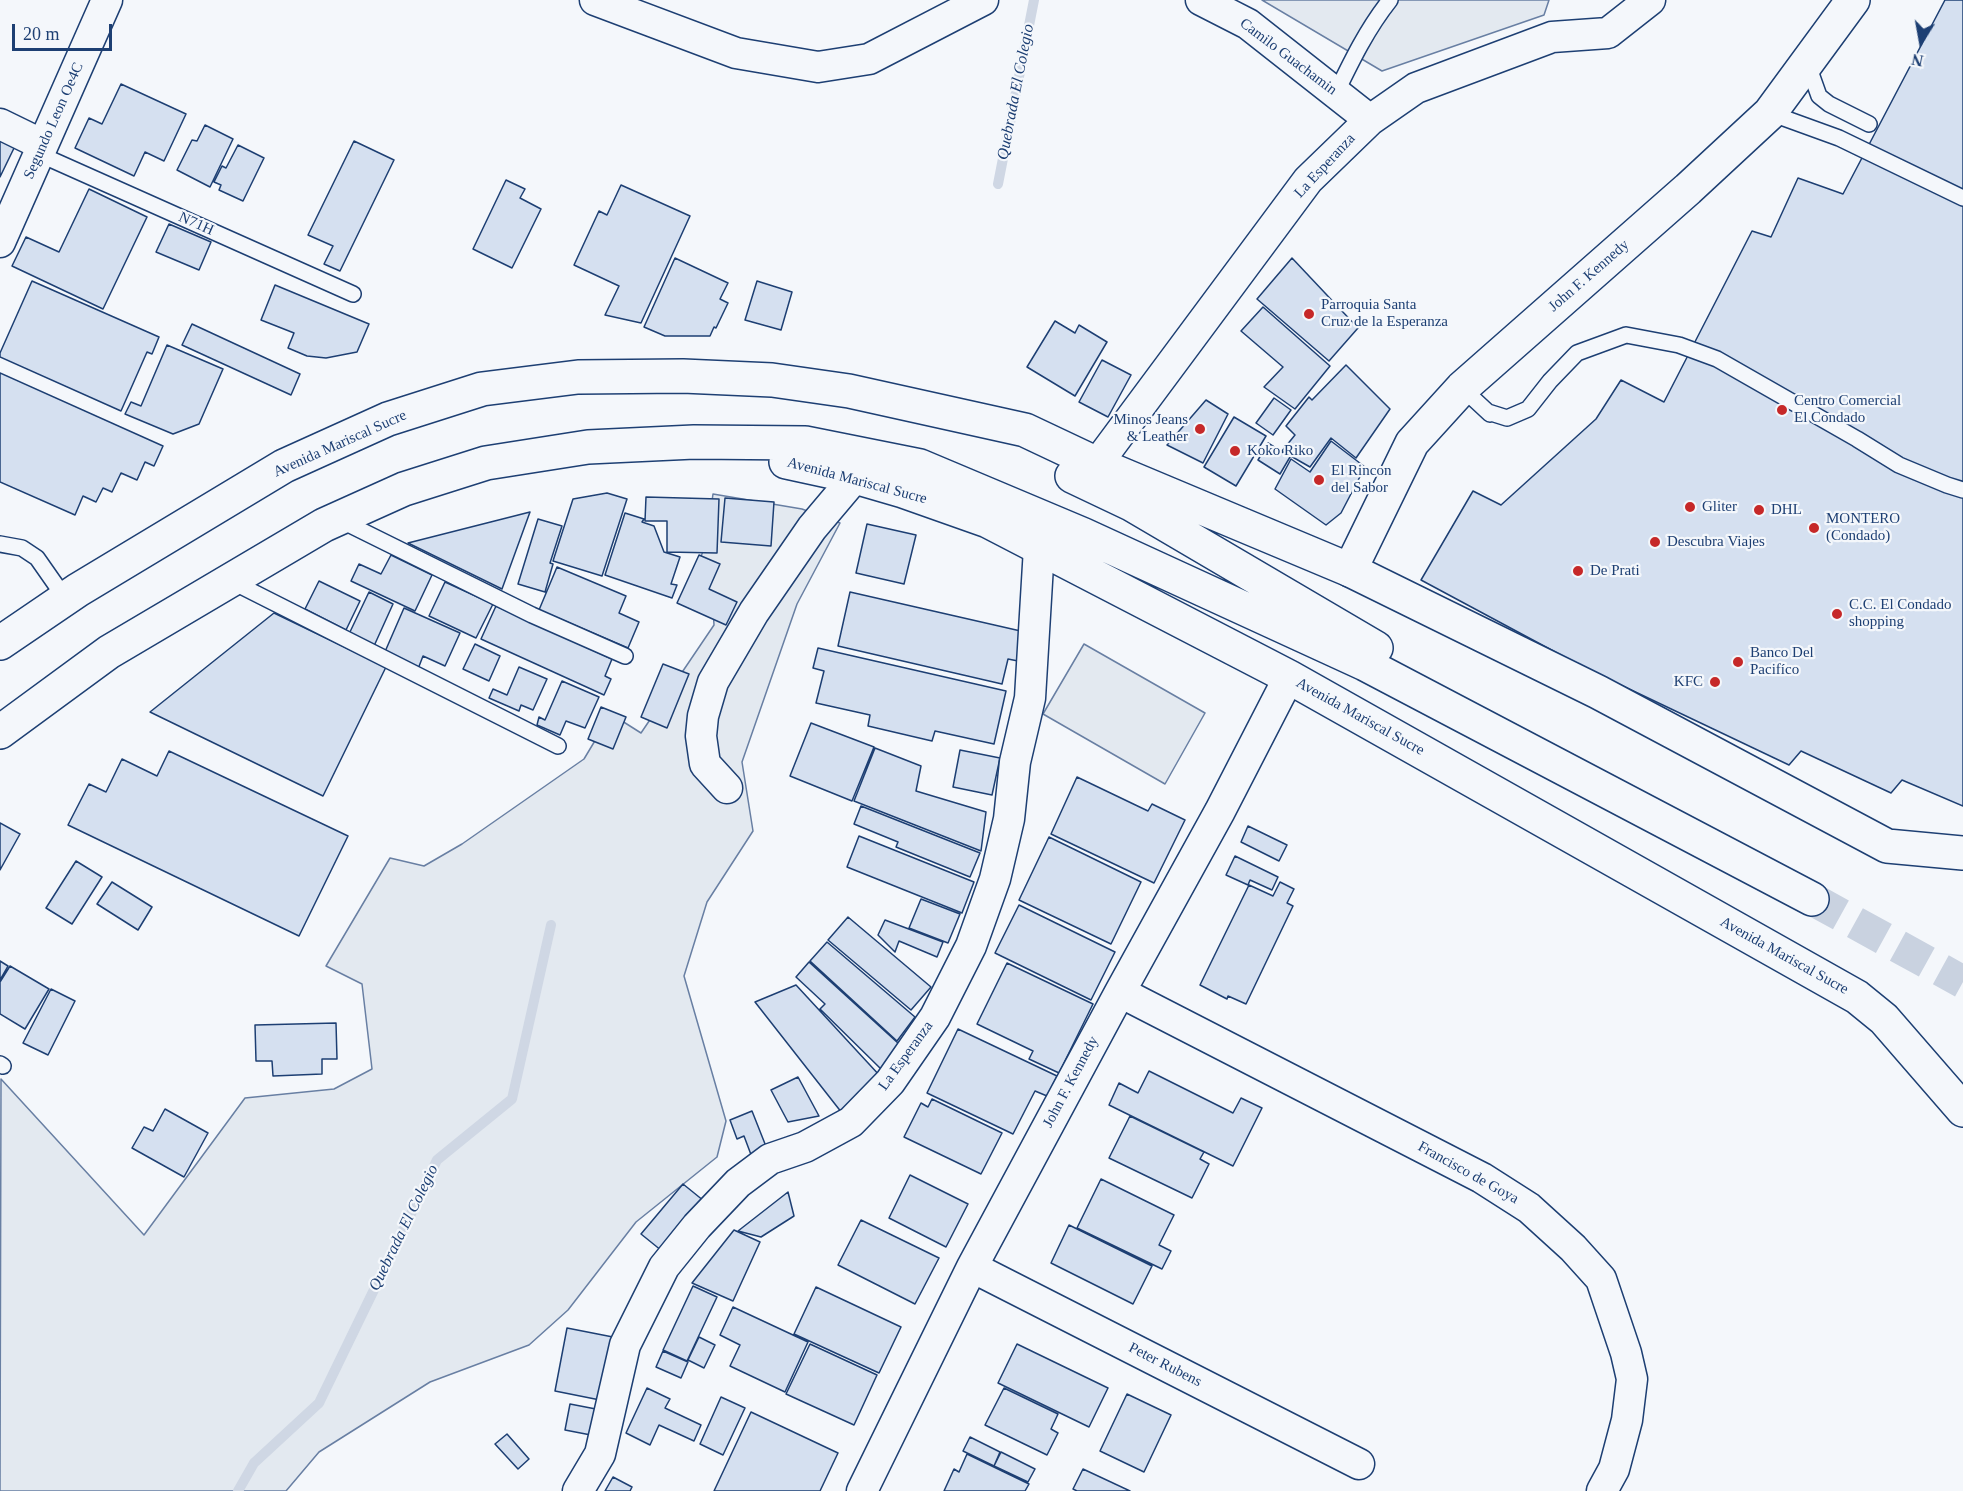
<!DOCTYPE html>
<meta charset="utf-8">
<style>
body{margin:0}
#map{position:relative;width:1963px;height:1491px;overflow:hidden;background:#f4f7fb;font-family:Georgia,serif}
canvas{display:block}
.north{position:absolute;left:1891px;top:12px;width:60px;height:60px;-webkit-text-stroke:4px #f4f7fb;paint-order:stroke;rotate:191deg;font-size:16px;font-weight:700;line-height:24px;text-align:center;color:#1d3f73}
.north::after{content:'';display:block;margin:auto;width:21px;height:27px;background:#1d3f73;clip-path:polygon(50% 0,100% 100%,50% 72%,0 100%)}
.scale{position:absolute;left:12px;top:24px;width:100px;height:27px;box-sizing:border-box;border:3px solid #1d3f73;border-top:0;padding-left:8px;font-size:18px;line-height:21px;white-space:nowrap;color:#1d3f73;-webkit-text-stroke:4px #f4f7fb;paint-order:stroke}
</style>
<div id="map">
<canvas width="1963" height="1491"></canvas>
<div class="north">N</div>
<div class="scale">20 m</div>
</div>
<script>
const context = document.querySelector('canvas').getContext('2d');
context.lineJoin = 'round';
function fillPath(path, color) {
  context.fillStyle = color;
  context.fill(path, 'evenodd');
}
function trace(path, color, width, dash) {
  context.strokeStyle = color;
  context.lineWidth = width;
  context.lineCap = dash ? 'butt' : 'round';
  context.setLineDash(dash || []);
  context.stroke(path);
}
function write(font, color, halo, rows, align = 'center') {
  context.font = font + ' Georgia,serif';
  context.lineWidth = 4.5;
  context.setLineDash([]);
  context.textBaseline = 'middle';
  context.strokeStyle = halo;
  context.fillStyle = color;
  for (const [text, x, y, turn = 0] of rows) {
    context.save();
    context.translate(x, y);
    context.rotate((+turn || 0) * Math.PI / 180);
    context.textAlign = isNaN(turn) ? turn : align;
    if (halo) context.strokeText(text, 0, 0);
    context.fillText(text, 0, 0);
    context.restore();
  }
}
const green = new Path2D(`
 M 1262,0 L 1549,0 L 1544,15 L 1382,71 Z
 M 713,494 L 802,509 L 840,523 L 797,604 L 742,762 L 753,831 L 707,902 L 684,976 L 726,1121 L 717,1157 L 636,1222 L 568,1310 L 529,1345 L 430,1382 L 319,1452 L 286,1491 L 0,1491 L 1,1079 L 144,1235 L 245,1098 L 334,1089 L 372,1069 L 362,984 L 326,966 L 390,858 L 424,866 L 462,844 L 584,759 L 611,714 L 641,733 L 714,625 L 712,592 L 693,576 L 706,544 Z
 M 1084,644 L 1205,713 L 1165,784 L 1043,714 Z`);
fillPath(green, '#e3e9f0');
trace(green, '#687fa3', 1.5);
trace(new Path2D(`
 M 998,184 L 1034,0
 M 238,1491 L 254,1463 L 319,1403 L 437,1160 L 512,1099 L 551,925`), '#cfd7e4', 10);
const building = new Path2D(`
 M 1945,0 L 1963,0 L 1963,806 L 1902,780 L 1891,793 L 1801,751 L 1789,765 L 1585,668 L 1421,580 L 1473,491 L 1501,505 L 1596,419 L 1621,380 L 1664,402 L 1752,231 L 1771,237 L 1798,178 L 1843,194 Z
 M 121,84 L 186,114 L 164,161 L 145,152 L 134,176 L 75,148 L 89,118 L 102,124 Z
 M 205,125 L 233,139 L 210,187 L 177,170 L 192,140 L 197,141 Z
 M 0,136 L 16,144 L 0,177 Z
 M 354,141 L 394,160 L 340,271 L 324,264 L 333,246 L 308,235 Z
 M 238,145 L 264,158 L 243,201 L 219,190 L 221,185 L 214,182 L 222,166 L 226,168 Z
 M 506,180 L 525,189 L 520,198 L 541,209 L 512,268 L 473,249 Z
 M 621,185 L 690,216 L 641,323 L 605,315 L 619,286 L 574,265 L 599,211 L 607,215 Z
 M 89,189 L 147,217 L 103,309 L 12,266 L 26,237 L 59,252 Z
 M 169,224 L 211,242 L 199,270 L 156,252 Z
 M 675,258 L 728,283 L 720,299 L 728,303 L 716,328 L 714,327 L 710,336 L 665,336 L 644,327 Z
 M 1292,258 L 1358,328 L 1329,361 L 1257,299 Z
 M 32,281 L 159,337 L 152,354 L 147,352 L 121,411 L 0,357 L 0,353 Z
 M 757,281 L 792,292 L 781,330 L 745,320 Z
 M 275,285 L 369,324 L 357,352 L 326,358 L 307,356 L 288,348 L 294,333 L 261,320 Z
 M 1263,307 L 1330,366 L 1295,409 L 1264,387 L 1283,367 L 1241,331 Z
 M 1055,321 L 1075,333 L 1079,325 L 1107,342 L 1075,396 L 1027,367 Z
 M 192,324 L 300,374 L 291,395 L 182,345 Z
 M 167,345 L 223,369 L 199,424 L 173,434 L 125,414 L 131,402 L 141,406 Z
 M 1102,360 L 1131,375 L 1108,417 L 1079,402 Z
 M 1346,365 L 1390,409 L 1356,458 L 1331,438 L 1310,467 L 1282,451 L 1295,435 L 1286,426 L 1309,397 L 1312,400 Z
 M 0,373 L 163,446 L 154,466 L 145,462 L 137,480 L 121,473 L 112,492 L 103,488 L 96,502 L 83,496 L 75,515 L 0,482 Z
 M 1274,398 L 1291,410 L 1273,435 L 1256,423 Z
 M 1206,400 L 1228,414 L 1203,463 L 1167,445 Z
 M 1234,417 L 1266,436 L 1236,486 L 1204,467 Z
 M 1331,441 L 1365,467 L 1341,513 L 1326,525 L 1275,489 L 1291,459 L 1310,472 Z
 M 1268,443 L 1290,457 L 1280,474 L 1258,460 Z
 M 607,493 L 627,499 L 602,576 L 553,561 L 573,499 Z
 M 646,497 L 719,499 L 717,553 L 667,552 L 667,521 L 645,521 Z
 M 725,498 L 774,502 L 771,546 L 721,542 Z
 M 530,512 L 502,589 L 408,543 Z
 M 625,513 L 644,519 L 642,522 L 654,526 L 664,552 L 680,557 L 671,584 L 677,585 L 672,598 L 605,575 Z
 M 538,519 L 562,526 L 550,563 L 553,564 L 545,592 L 518,584 Z
 M 867,524 L 916,535 L 904,584 L 856,573 Z
 M 391,555 L 432,575 L 415,611 L 351,581 L 359,564 L 381,574 Z
 M 699,555 L 720,564 L 709,589 L 737,602 L 726,625 L 677,603 Z
 M 557,567 L 626,596 L 619,613 L 639,622 L 628,648 L 539,610 Z
 M 319,581 L 360,601 L 346,630 L 305,609 Z
 M 445,582 L 493,604 L 476,638 L 429,616 Z
 M 369,592 L 393,604 L 374,646 L 349,634 Z
 M 850,592 L 1025,632 L 1018,661 L 1008,659 L 1002,684 L 838,646 Z
 M 496,606 L 612,659 L 605,676 L 611,679 L 604,695 L 481,639 Z
 M 404,608 L 460,633 L 445,666 L 423,656 L 418,669 L 384,654 Z
 M 274,613 L 386,667 L 323,796 L 150,712 Z
 M 475,644 L 500,656 L 489,681 L 463,669 Z
 M 818,648 L 1006,691 L 994,744 L 935,731 L 932,741 L 868,726 L 870,715 L 816,703 L 824,671 L 813,668 Z
 M 663,664 L 689,674 L 667,728 L 641,717 Z
 M 519,667 L 547,679 L 533,710 L 521,705 L 519,711 L 489,698 L 493,689 L 507,695 Z
 M 562,681 L 599,697 L 585,728 L 566,721 L 560,735 L 537,725 L 539,717 L 545,720 Z
 M 601,707 L 626,717 L 613,749 L 588,739 Z
 M 811,723 L 874,747 L 852,801 L 790,776 Z
 M 875,748 L 921,766 L 916,791 L 986,812 L 981,851 L 854,801 Z
 M 960,750 L 1000,758 L 992,795 L 953,787 Z
 M 169,751 L 348,836 L 299,936 L 68,825 L 89,784 L 106,792 L 122,759 L 157,776 Z
 M 1077,777 L 1148,811 L 1152,804 L 1185,820 L 1154,883 L 1051,834 Z
 M 861,806 L 980,853 L 970,877 L 896,847 L 898,842 L 854,824 Z
 M 0,823 L 20,834 L 0,870 Z
 M 1248,826 L 1287,845 L 1279,861 L 1241,842 Z
 M 859,836 L 974,882 L 962,913 L 847,867 Z
 M 1049,837 L 1141,882 L 1111,944 L 1019,900 Z
 M 1235,856 L 1278,877 L 1272,890 L 1250,880 L 1248,885 L 1226,875 Z
 M 76,861 L 102,877 L 72,924 L 46,908 Z
 M 112,882 L 152,907 L 138,930 L 97,904 Z
 M 1280,882 L 1294,889 L 1287,903 L 1293,906 L 1246,1004 L 1228,996 L 1227,999 L 1200,985 L 1249,885 L 1273,896 Z
 M 921,899 L 960,914 L 948,943 L 909,928 Z
 M 1019,905 L 1115,952 L 1091,1000 L 995,953 Z
 M 848,917 L 931,987 L 911,1010 L 828,940 Z
 M 885,920 L 943,942 L 937,957 L 899,941 L 895,952 L 878,935 Z
 M 827,942 L 915,1017 L 897,1041 L 810,961 Z
 M 0,961 L 8,966 L 0,980 Z
 M 809,962 L 899,1044 L 882,1070 L 820,1009 L 825,1004 L 796,977 Z
 M 1007,963 L 1093,1004 L 1059,1073 L 1029,1059 L 1033,1051 L 977,1024 Z
 M 10,966 L 49,989 L 25,1029 L 0,1014 L 0,982 Z
 M 796,985 L 881,1077 L 842,1113 L 755,1002 Z
 M 51,989 L 75,1001 L 48,1055 L 23,1043 Z
 M 336,1023 L 337,1059 L 322,1059 L 322,1074 L 273,1076 L 272,1061 L 256,1061 L 255,1025 Z
 M 958,1029 L 1057,1076 L 1047,1096 L 1035,1091 L 1013,1134 L 927,1093 Z
 M 1149,1071 L 1233,1113 L 1241,1098 L 1262,1108 L 1233,1166 L 1109,1105 L 1119,1083 L 1138,1093 Z
 M 798,1077 L 819,1116 L 788,1122 L 771,1090 Z
 M 932,1099 L 1002,1133 L 981,1174 L 904,1137 L 921,1103 L 928,1107 Z
 M 165,1109 L 208,1133 L 184,1177 L 132,1148 L 144,1127 L 153,1131 Z
 M 752,1111 L 769,1154 L 753,1160 L 744,1136 L 737,1139 L 730,1120 Z
 M 1130,1116 L 1204,1152 L 1200,1159 L 1209,1164 L 1192,1198 L 1109,1158 Z
 M 910,1175 L 968,1204 L 946,1247 L 889,1218 Z
 M 1101,1179 L 1174,1215 L 1159,1245 L 1171,1251 L 1162,1269 L 1077,1228 Z
 M 683,1184 L 704,1201 L 662,1251 L 641,1234 Z
 M 788,1192 L 794,1216 L 761,1237 L 738,1231 Z
 M 861,1220 L 939,1258 L 915,1304 L 838,1265 Z
 M 1069,1225 L 1152,1266 L 1133,1304 L 1051,1263 Z
 M 734,1230 L 760,1242 L 733,1301 L 692,1283 Z
 M 693,1286 L 717,1297 L 687,1361 L 663,1350 Z
 M 816,1287 L 901,1327 L 879,1373 L 794,1334 Z
 M 733,1307 L 808,1342 L 785,1392 L 730,1366 L 740,1345 L 720,1335 Z
 M 567,1328 L 618,1338 L 605,1401 L 555,1391 Z
 M 699,1337 L 715,1345 L 704,1368 L 688,1360 Z
 M 810,1344 L 877,1375 L 854,1425 L 786,1394 Z
 M 1017,1344 L 1108,1388 L 1089,1427 L 998,1383 Z
 M 663,1351 L 688,1362 L 681,1378 L 656,1367 Z
 M 647,1388 L 670,1399 L 665,1408 L 701,1425 L 694,1441 L 659,1425 L 650,1445 L 626,1433 Z
 M 1004,1388 L 1058,1414 L 1051,1429 L 1058,1433 L 1047,1455 L 985,1425 Z
 M 1127,1394 L 1171,1415 L 1144,1472 L 1100,1451 Z
 M 721,1397 L 745,1408 L 723,1455 L 700,1444 Z
 M 570,1404 L 601,1410 L 596,1436 L 565,1430 Z
 M 751,1412 L 838,1453 L 820,1491 L 714,1491 Z
 M 507,1434 L 529,1459 L 518,1469 L 495,1444 Z
 M 970,1437 L 1000,1452 L 994,1466 L 963,1451 Z
 M 1001,1452 L 1035,1469 L 1028,1482 L 994,1466 Z
 M 967,1454 L 1029,1484 L 1025,1491 L 944,1491 L 954,1469 L 959,1472 Z
 M 1083,1469 L 1130,1491 L 1077,1491 L 1073,1489 Z
 M 613,1477 L 632,1487 L 630,1491 L 605,1491 Z`);
fillPath(building, '#d5e0f0');
trace(building, '#1d3f73', 1.5);
trace(new Path2D(`
 M 1812,899 L 1963,982`), '#c9d2e0', 33, [33, 16]);
const lane = new Path2D(`
 M 1808,65 L 1819,96 L 1829,104 L 1869,124
 M 1336,93 C 1352,60 1367,29 1390,0
 M 1770,113 L 1839,138 L 1963,198
 M 39,154 L 353,294
 M 1462,388 L 1490,414
 M 1488,412 L 1507,418 L 1528,409 L 1550,381 L 1577,353 L 1626,335 L 1679,345 L 1717,359 L 1857,439 L 1899,465 L 1947,485 L 1963,490
 M 338,519 L 532,615 L 625,656
 M 0,544 L 22,548 L 37,558 L 65,598
 M 231,581 L 558,746
 M 0,1064 L 3,1066`);
const street = new Path2D(`
 M 595,0 L 736,53 L 818,67 L 869,59 L 983,0
 M 1201,0 L 1248,24 L 1370,120
 M 0,124 L 43,145
 M 0,242 L 107,0
 M 1097,464 L 1308,180 L 1370,120 L 1416,88 L 1552,37 L 1608,33 L 1650,0
 M 727,788 L 705,764 L 701,736 L 703,716 L 713,682 L 754,612 L 812,528 L 855,477
 M 1120,992 L 1482,1178 L 1529,1208 L 1573,1248 L 1601,1279 L 1626,1353 L 1632,1379 L 1627,1420 L 1614,1469 L 1602,1491
 M 972,1267 L 1359,1464
 M 578,1491 L 600,1454 L 625,1345 L 664,1267 L 697,1226 L 738,1183 L 770,1159 L 805,1147 L 851,1122 L 890,1082 L 935,1017 L 971,946 L 995,879 L 1009,819 L 1015,762 L 1030,698 L 1039,548
 M 862,1491 L 972,1267 L 1120,992 L 1220,811 L 1289,677`);
const secondary = new Path2D(`
 M 1350,570 L 1412,443 L 1462,388 L 1688,189 L 1770,113 L 1853,0`);
const primary = new Path2D(`
 M 786,462 L 855,477 L 903,491 L 988,521 L 1289,677 L 1857,997 L 1884,1019 L 1963,1110
 M 1072,476 L 1131,504 L 1376,648
 M 0,643 L 78,590 L 284,466 L 388,419 L 482,389 L 578,377 L 683,376 L 772,380 L 849,391 L 1025,430 L 1097,464 L 1350,570 L 1598,692 L 1887,846 L 1963,853
 M 0,732 L 109,652 L 324,525 L 404,489 L 486,463 L 588,447 L 694,442 L 805,443 L 920,466 L 1084,535 L 1365,664 L 1812,899`);
trace(lane, '#1d3f73', 18);
trace(street, '#1d3f73', 33);
trace(secondary, '#1d3f73', 36);
trace(primary, '#1d3f73', 36);
trace(lane, '#f4f7fb', 15);
trace(street, '#f4f7fb', 30);
trace(secondary, '#f4f7fb', 33);
trace(primary, '#f4f7fb', 33);
for (const [x, y, r, color] of [
 [1309,314,6,"#c62828"],
 [1782,410,6,"#c62828"],
 [1200,429,6,"#c62828"],
 [1235,451,6,"#c62828"],
 [1319,480,6,"#c62828"],
 [1690,507,6,"#c62828"],
 [1759,510,6,"#c62828"],
 [1814,528,6,"#c62828"],
 [1655,542,6,"#c62828"],
 [1578,571,6,"#c62828"],
 [1837,614,6,"#c62828"],
 [1738,662,6,"#c62828"],
 [1715,682,6,"#c62828"]
]) {
  const dot = new Path2D();
  dot.arc(x, y, r, 0, 2 * Math.PI);
  context.fillStyle = color;
  context.fill(dot);
  trace(dot, '#f4f7fb', 2);
}
write('15px', '#1d3f73', '#f4f7fb', [
 ["Camilo Guachamin",1288,57,37],
 ["Segundo Leon Oe4C",54,121,-66],
 ["La Esperanza",1325,166,-47],
 ["N71H",196,224,24],
 ["John F. Kennedy",1589,276,-41],
 ["Avenida Mariscal Sucre",340,444,-24],
 ["Avenida Mariscal Sucre",857,481,15],
 ["Avenida Mariscal Sucre",1360,717,29],
 ["Avenida Mariscal Sucre",1784,956,29],
 ["La Esperanza",906,1056,-54],
 ["John F. Kennedy",1071,1082,-62],
 ["Francisco de Goya",1468,1173,29],
 ["Peter Rubens",1165,1365,27]
]);
write('15px', '#1d3f73', '#f4f7fb', [
 ["Parroquia Santa",1321,305],
 ["Cruz de la Esperanza",1321,322],
 ["Centro Comercial",1794,401],
 ["El Condado",1794,418],
 ["Minos Jeans",1188,420,"right"],
 ["& Leather",1188,437,"right"],
 ["Koko Riko",1247,451],
 ["El Rincon",1331,471],
 ["del Sabor",1331,488],
 ["Gliter",1702,507],
 ["DHL",1771,510],
 ["MONTERO",1826,519],
 ["(Condado)",1826,536],
 ["Descubra Viajes",1667,542],
 ["De Prati",1590,571],
 ["C.C. El Condado",1849,605],
 ["shopping",1849,622],
 ["Banco Del",1750,653],
 ["Pacifíco",1750,670],
 ["KFC",1703,682,"right"]
], 'left');
write('italic 16px', '#1d3f73', '#f4f7fb', [
 ["Quebrada El Colegio",1016,92,-79],
 ["Quebrada El Colegio",404,1228,-64]
]);
</script>
